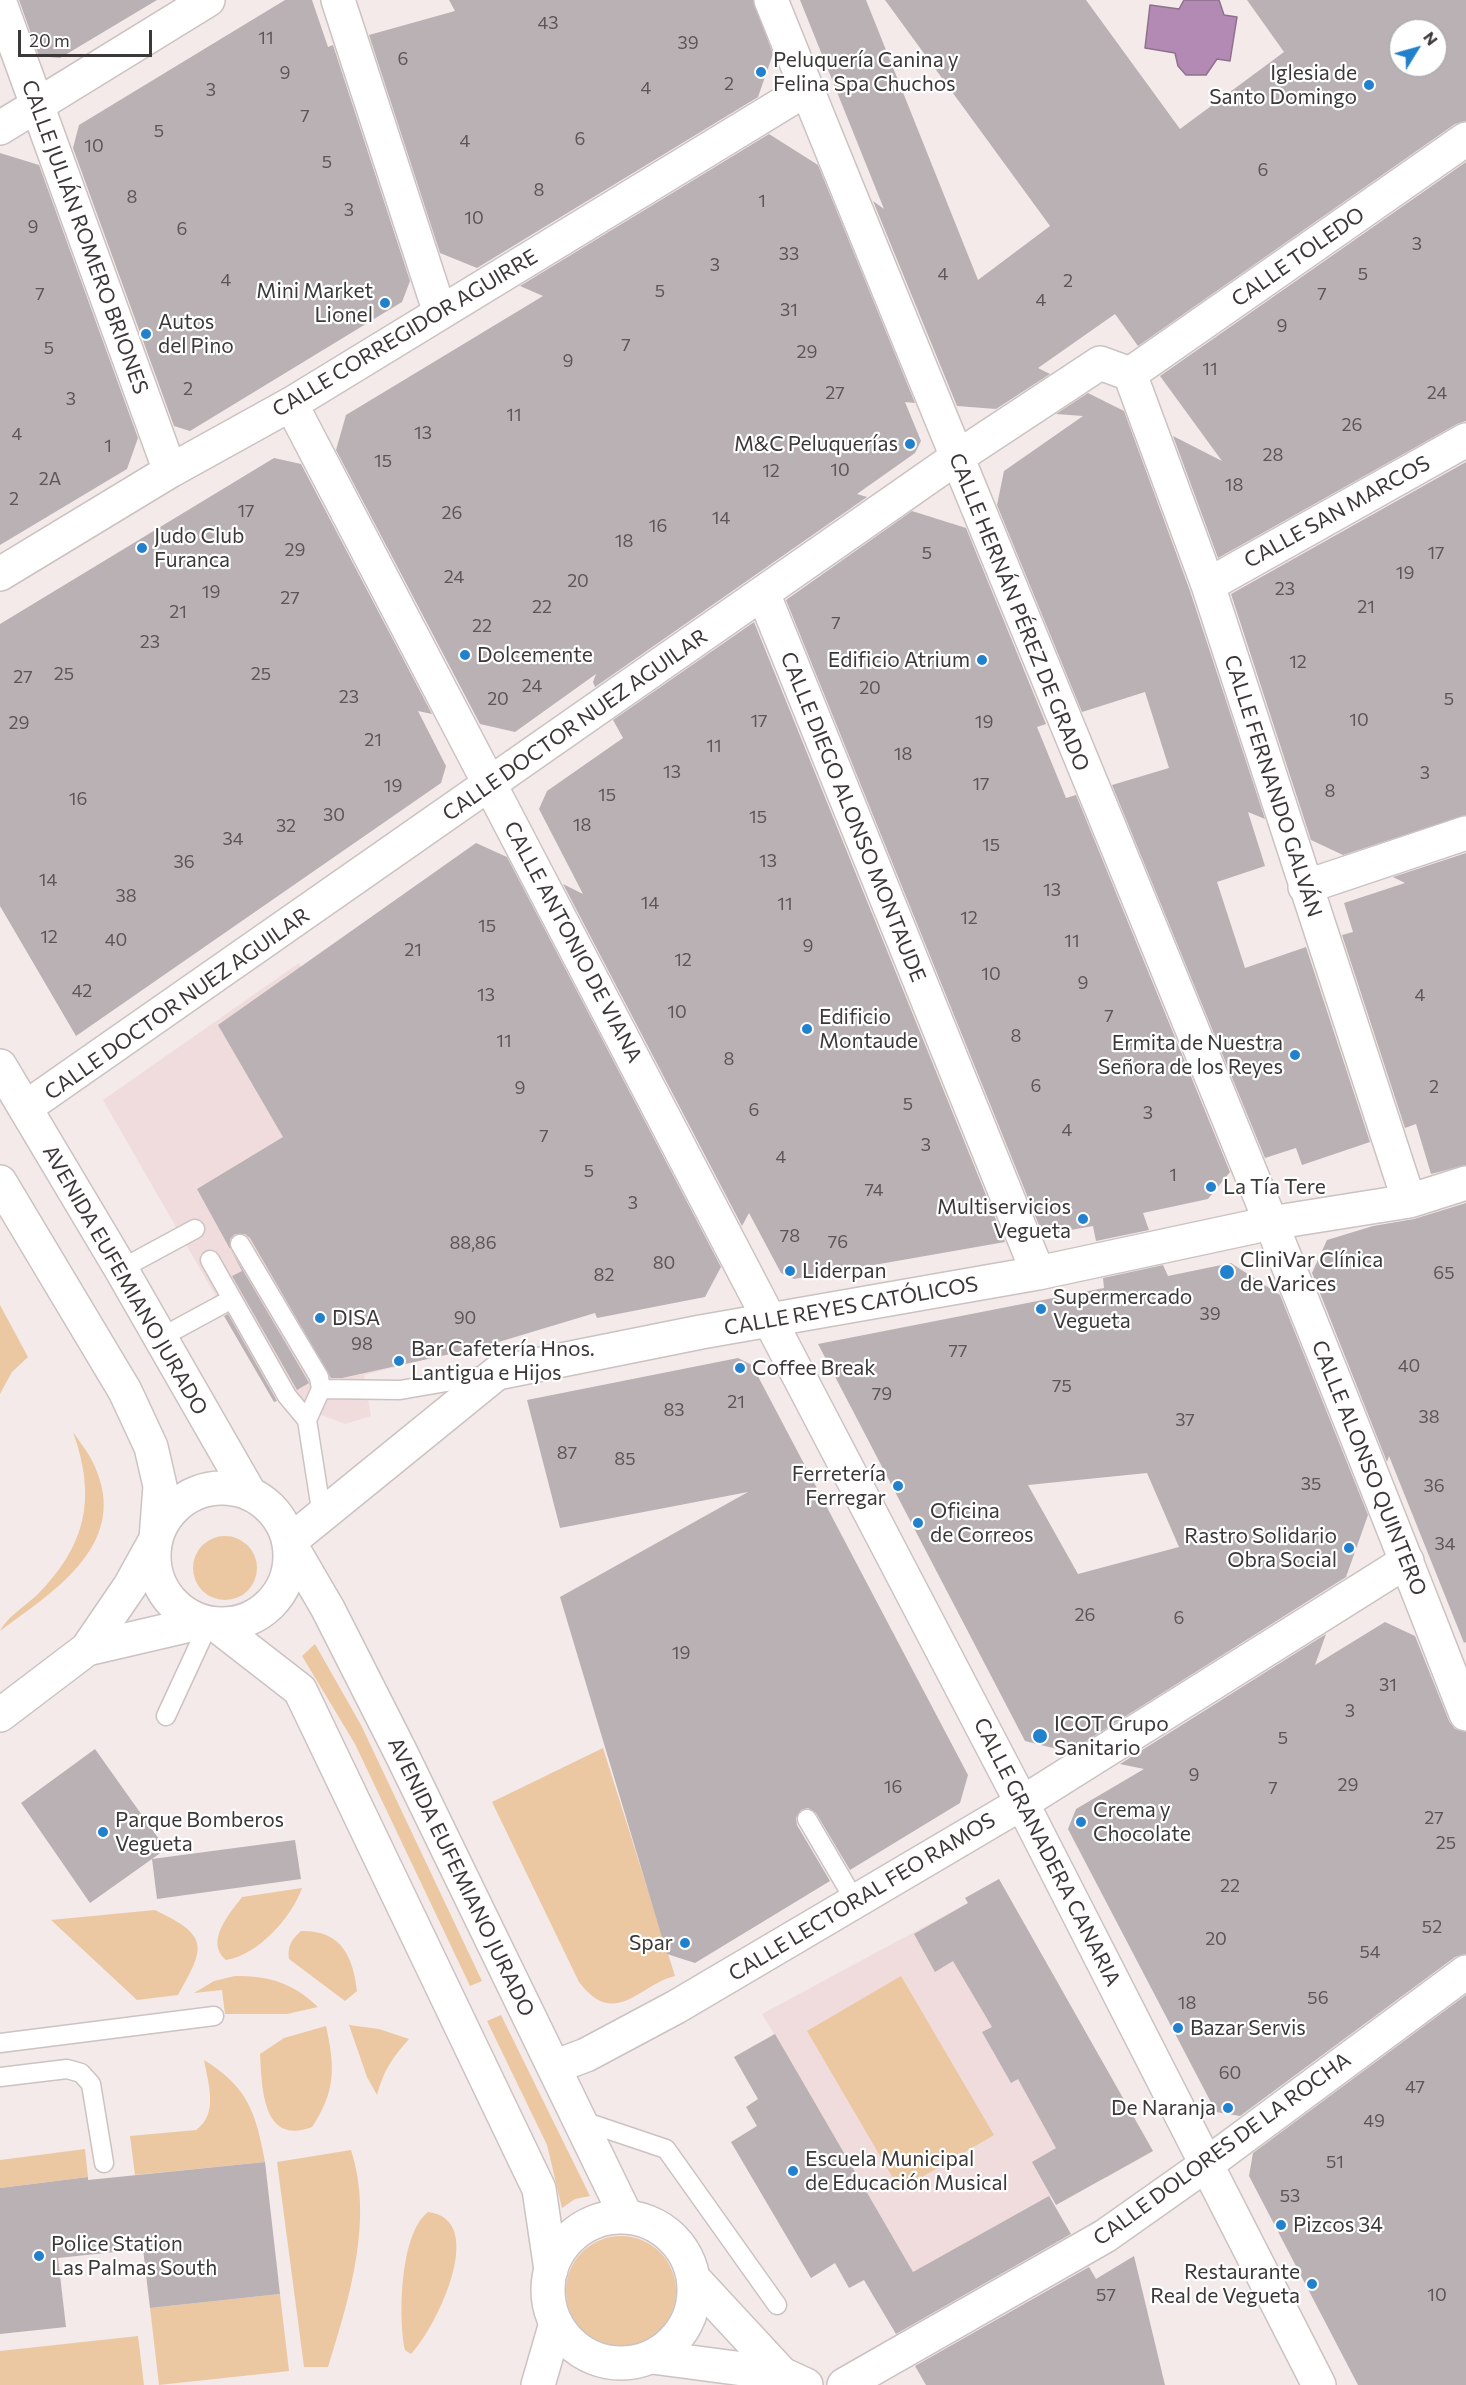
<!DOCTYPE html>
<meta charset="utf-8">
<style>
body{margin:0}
#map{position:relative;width:1466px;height:2385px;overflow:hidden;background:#f4eaea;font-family:Commissioner,sans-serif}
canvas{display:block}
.north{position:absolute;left:1388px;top:18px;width:60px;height:60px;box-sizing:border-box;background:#fff;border:2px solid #b1afaf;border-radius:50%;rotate:53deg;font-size:16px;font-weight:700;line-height:24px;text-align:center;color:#3c3838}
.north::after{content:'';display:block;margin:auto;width:21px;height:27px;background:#2281cd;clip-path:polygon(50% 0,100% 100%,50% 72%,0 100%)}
.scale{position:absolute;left:18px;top:30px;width:134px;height:27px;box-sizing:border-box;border:3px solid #3c3838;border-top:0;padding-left:8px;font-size:18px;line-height:21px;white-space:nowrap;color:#3c3838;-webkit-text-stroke:4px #fff;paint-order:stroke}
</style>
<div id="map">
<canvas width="1466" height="2385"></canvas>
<div class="north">N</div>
<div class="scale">20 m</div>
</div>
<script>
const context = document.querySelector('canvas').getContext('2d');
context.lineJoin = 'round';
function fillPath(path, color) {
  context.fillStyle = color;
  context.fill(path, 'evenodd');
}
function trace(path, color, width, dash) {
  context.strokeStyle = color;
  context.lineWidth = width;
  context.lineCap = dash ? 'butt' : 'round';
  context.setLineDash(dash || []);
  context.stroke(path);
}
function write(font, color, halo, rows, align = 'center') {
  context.font = font + ' Commissioner,sans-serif';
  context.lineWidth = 4.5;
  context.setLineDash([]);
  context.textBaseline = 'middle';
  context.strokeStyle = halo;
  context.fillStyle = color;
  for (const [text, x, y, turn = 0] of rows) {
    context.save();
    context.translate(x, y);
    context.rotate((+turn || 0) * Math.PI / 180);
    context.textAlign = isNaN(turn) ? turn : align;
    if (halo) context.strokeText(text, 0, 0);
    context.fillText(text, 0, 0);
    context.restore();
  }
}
fillPath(new Path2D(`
 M 299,963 L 462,1287 L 439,1356 L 364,1375 L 371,1416 L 345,1424 L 273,1396 L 103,1100 Z
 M 999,1879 L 1153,2151 L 1106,2178 L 1101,2170 L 1051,2198 L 1064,2223 L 890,2324 L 864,2280 L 849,2288 L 835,2263 L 811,2278 L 731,2142 L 757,2126 L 746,2107 L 758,2099 L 734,2057 L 774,2034 L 762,2014 L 968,1903 L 965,1898 Z`), '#f0dcdc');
fillPath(new Path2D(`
 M 0,1305 L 28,1357 L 12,1372 L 0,1394 Z
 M 73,1432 C 82,1445 92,1457 97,1472 C 127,1547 50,1594 0,1631 C 6,1618 25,1606 36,1596 C 86,1546 97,1499 73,1432 Z
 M193 1568a32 32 0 1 1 64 0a32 32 0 1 1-64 0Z
 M 315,1644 L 361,1725 L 482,1981 L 470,1986 L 355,1744 L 302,1656 Z
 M 603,1748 L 675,1976 C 640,1984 615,2030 579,1982 L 492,1802 Z
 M 302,1888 C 292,1917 258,1955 226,1960 C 204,1942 230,1913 242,1897 Z
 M 155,1910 C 209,1936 206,1946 178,1995 L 137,2000 L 51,1920 Z
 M 301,1931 C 341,1930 353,1956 357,1991 L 345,2001 L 289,1959 C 287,1946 292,1939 301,1931 Z
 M 235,1976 C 270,1976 293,1983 318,2007 L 287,2014 L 225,2014 L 222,1990 L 194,1993 L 214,1981 Z
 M 901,1976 L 994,2135 L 900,2190 L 807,2031 Z
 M 501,2015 L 590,2196 L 575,2199 L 562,2208 L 547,2145 L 487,2021 Z
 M 349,2025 L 379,2029 L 409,2039 C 393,2057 383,2071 377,2095 L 367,2077 Z
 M 326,2026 C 335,2067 336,2091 312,2127 C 262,2146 262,2087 260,2054 L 284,2038 Z
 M 204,2060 C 248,2087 256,2113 265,2162 L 135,2175 L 130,2136 L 196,2130 C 219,2114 208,2083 204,2060 Z
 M 85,2149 L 88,2177 L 0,2188 L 0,2160 Z
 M 351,2150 C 374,2220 349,2299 328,2367 L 304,2367 L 277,2162 Z
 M 428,2212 C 490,2219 435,2330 411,2354 L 405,2350 C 398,2317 400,2233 428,2212 Z
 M566 2291a55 55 0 1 1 110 0a55 55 0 1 1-110 0Z
 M 280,2294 L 289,2371 L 159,2385 L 150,2308 Z
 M 138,2336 L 144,2385 L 0,2385 L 0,2351 Z`), '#ebc8a1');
const water = new Path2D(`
 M 1184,0 L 1219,0 L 1224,15 L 1237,17 L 1230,61 L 1217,59 L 1206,75 L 1186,75 L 1178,66 L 1175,53 L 1145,48 L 1150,5 L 1179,9 Z`);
fillPath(water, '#b28ab3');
trace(water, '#8f718e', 1.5);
fillPath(new Path2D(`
 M 19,0 L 157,0 L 60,58 L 39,56 Z
 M 285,0 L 312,0 L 328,47 L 333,45 L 410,281 L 402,302 L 190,431 L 174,426 L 73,148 L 79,125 Z
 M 449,0 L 753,0 L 773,54 L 758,97 L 477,268 L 440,253 L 369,35 L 455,11 Z
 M 800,0 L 866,0 L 978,280 L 1050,226 L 885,0 L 1086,0 L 1180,129 L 1284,52 L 1247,0 L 1466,0 L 1466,121 L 1455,124 L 1138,346 L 1115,314 L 1038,368 L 1050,374 L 996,409 L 957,406 L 873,201 L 884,209 ZM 1400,30 L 1436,30 L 1436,66 L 1400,66 Z
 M 769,134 L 818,165 L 915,403 L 905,402 L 921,441 L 915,453 L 857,494 L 867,497 L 595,687 L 593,682 L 596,674 L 515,732 L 480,724 L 336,450 L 346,415 L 543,296 L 520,286 Z
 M 0,153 L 39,165 L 138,438 L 127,469 L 0,545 Z
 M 1466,162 L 1466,421 L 1457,424 L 1218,558 L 1173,436 L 1222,461 L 1160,376 Z
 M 1088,393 L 1124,411 L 1190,591 L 1265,819 L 1248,812 L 1265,866 L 1217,882 L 1245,968 L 1306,947 L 1370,1142 L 1302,1165 L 1296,1148 L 1265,1158 L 1112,785 L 1169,768 L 1145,692 L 1082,712 L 997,505 L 1004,471 L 1083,416 L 1056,414 Z
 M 274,458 L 301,464 L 432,714 L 418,711 L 446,766 L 441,783 L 76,1036 L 0,906 L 0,624 Z
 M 1466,462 L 1466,815 L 1343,855 L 1311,840 L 1231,594 Z
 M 912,511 L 966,528 L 1046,724 L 1037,727 L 1066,798 L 1076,795 L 1230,1172 L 1208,1199 L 1143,1213 L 1149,1230 L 1096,1241 L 1093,1226 L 1043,1235 L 786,600 Z
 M 754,622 L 1005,1242 L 794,1279 L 781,1273 L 749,1213 L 742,1226 L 563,884 L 583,894 L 539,809 L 547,791 L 623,738 L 613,720 Z
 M 476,843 L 507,857 L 721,1267 L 705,1297 L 597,1318 L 595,1313 L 482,1347 L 342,1378 L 331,1378 L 250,1238 L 245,1234 L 235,1234 L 230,1239 L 230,1249 L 197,1189 L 283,1137 L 218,1025 Z
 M 1466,853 L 1466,1165 L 1431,1174 L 1416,1124 L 1405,1128 L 1342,935 L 1353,932 L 1344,903 L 1405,883 L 1393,877 Z
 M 1466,1203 L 1466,1642 L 1464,1643 L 1389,1456 L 1387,1462 L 1312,1273 L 1327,1240 L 1373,1226 L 1414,1219 Z
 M 231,1250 L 308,1381 L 309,1383 L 297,1390 L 232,1276 L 242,1271 Z
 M 1231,1263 L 1280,1295 L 1368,1515 L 1346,1577 L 1069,1752 L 1025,1741 L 818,1344 L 1104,1288 L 1103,1278 L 1163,1265 L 1168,1276 ZM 1147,1473 L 1179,1547 L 1078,1574 L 1028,1485 Z
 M 228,1314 L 277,1401 L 274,1402 L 224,1316 Z
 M 738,1358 L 752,1365 L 968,1775 L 960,1803 L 850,1870 L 816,1813 L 808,1808 L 801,1810 L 796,1818 L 797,1825 L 830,1881 L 695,1963 L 667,1954 L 560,1597 L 748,1492 L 560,1528 L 527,1400 Z
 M 1385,1622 L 1415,1636 L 1449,1721 L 1455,1729 L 1466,1732 L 1466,1954 L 1455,1957 L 1240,2116 L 1216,2112 L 1068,1829 L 1076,1809 L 1144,1769 L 1120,1764 L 1326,1634 L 1315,1665 Z
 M 95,1749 L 166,1849 L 152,1859 L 295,1840 L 301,1879 L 157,1899 L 152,1859 L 90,1903 L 21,1803 Z
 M 999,1879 L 1153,2151 L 1056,2205 L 1032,2162 L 1056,2148 L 1018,2079 L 1011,2083 L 982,2032 L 992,2027 L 953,1961 L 935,1972 L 914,1934 L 968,1903 L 965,1898 Z
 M 1466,1995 L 1466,2385 L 1358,2385 L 1249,2176 L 1253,2153 Z
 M 775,2034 L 913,2272 L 1049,2196 L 1071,2234 L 896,2334 L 864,2280 L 849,2288 L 835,2263 L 811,2278 L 731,2142 L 757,2126 L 746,2107 L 758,2099 L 734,2057 Z
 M 265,2162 L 280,2294 L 150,2308 L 143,2249 L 58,2258 L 66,2327 L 0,2334 L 0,2188 L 88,2177 L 88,2180 Z
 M 1134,2256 L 1165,2385 L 926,2385 L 915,2366 L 1089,2267 L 1096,2279 Z`), '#bab1b5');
const lane = new Path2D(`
 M 240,1244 L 319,1377 L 321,1389 L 307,1420
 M 210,1260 L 287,1396 L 307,1420 L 322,1516
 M 121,1269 L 195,1229
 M 160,1338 L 232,1299
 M 321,1389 L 400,1390 L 487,1375
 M 166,1716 L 209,1623
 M 807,1819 L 855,1901
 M 0,2043 L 214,2016
 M 0,2077 L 67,2069 L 81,2073 L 91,2084 L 104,2163
 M 580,2120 L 666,2149 L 777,2305`);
const street = new Path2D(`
 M 338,0 L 440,313
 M 771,0 C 1001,572 1243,1139 1466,1714
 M 0,3 L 170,471
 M 0,128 L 208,0
 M 1130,374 L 1208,585 L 1409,1201
 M 1130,374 L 1466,139
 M 291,404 L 1022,1803 L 1319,2385
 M 0,574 L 170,471 L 291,404 L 807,89
 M 1208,585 L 1466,440
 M 763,593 L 1038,1273
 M 1305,887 L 1466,833
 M 0,1066 L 121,1269 L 250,1494
 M 25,1108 L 956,458 L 1100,363 L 1130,374
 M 0,1182 L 125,1391 L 151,1447 L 160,1486 L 156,1539 L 130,1586 L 87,1649 L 0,1715
 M154 1556a68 68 0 1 1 136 0a68 68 0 1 1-136 0Z
 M 289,1542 L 497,1373 L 701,1332 L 1038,1273 L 1271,1223 L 1409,1201 L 1466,1183
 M 289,1542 L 328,1609 L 401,1753 L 626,2216
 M 215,1624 L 300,1690 L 539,2189 L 551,2270
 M 87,1649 L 203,1622
 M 554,2067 L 586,2055 L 676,2007 L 1022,1803 L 1407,1561
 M548 2290a73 73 0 1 1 146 0a73 73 0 1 1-146 0Z
 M 693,2278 L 782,2374
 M 652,2357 L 782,2374 L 806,2385
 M 538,2385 L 556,2323
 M 844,2385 L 1105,2236 L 1207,2164 L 1466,1972`);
trace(lane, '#ccc2c2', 21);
trace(street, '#ccc2c2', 36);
trace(lane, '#fff', 18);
trace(street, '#fff', 33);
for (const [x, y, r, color] of [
 [761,72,6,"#2281cd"],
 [1369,85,6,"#2281cd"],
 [385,303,6,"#2281cd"],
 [146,334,6,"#2281cd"],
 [910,444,6,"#2281cd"],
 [142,548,6,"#2281cd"],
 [465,655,6,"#2281cd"],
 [982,660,6,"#2281cd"],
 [807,1029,6,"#2281cd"],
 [1295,1055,6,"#2281cd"],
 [1211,1187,6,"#2281cd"],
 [1083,1219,6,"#2281cd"],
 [790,1271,6,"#2281cd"],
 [1227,1272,8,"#2281cd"],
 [1041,1309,6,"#2281cd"],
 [320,1318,6,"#2281cd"],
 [399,1361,6,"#2281cd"],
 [740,1368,6,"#2281cd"],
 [898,1486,6,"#2281cd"],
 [918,1523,6,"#2281cd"],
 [1349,1548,6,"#2281cd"],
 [1040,1736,8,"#2281cd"],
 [1081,1822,6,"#2281cd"],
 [103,1832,6,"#2281cd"],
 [685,1943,6,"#2281cd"],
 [1178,2028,6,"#2281cd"],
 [1228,2108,6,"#2281cd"],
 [793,2171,6,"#2281cd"],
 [1281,2225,6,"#2281cd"],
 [39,2256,6,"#2281cd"],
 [1312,2284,6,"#2281cd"]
]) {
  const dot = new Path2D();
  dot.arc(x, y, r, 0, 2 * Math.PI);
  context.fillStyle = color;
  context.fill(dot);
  trace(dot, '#fff', 2);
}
write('18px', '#5c5657', null, [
 ["43",548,23],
 ["11",266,38],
 ["39",688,43],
 ["6",403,59],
 ["9",285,73],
 ["2",729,84],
 ["4",646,88],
 ["3",211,90],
 ["7",305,116],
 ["5",159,131],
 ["6",580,139],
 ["4",465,141],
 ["10",94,146],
 ["5",327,162],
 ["6",1263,170],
 ["8",539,190],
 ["8",132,197],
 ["1",762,201],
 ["3",349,210],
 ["10",474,218],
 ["9",33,227],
 ["6",182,229],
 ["3",1417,244],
 ["33",789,254],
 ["3",715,265],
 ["4",943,274],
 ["5",1363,274],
 ["4",226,280],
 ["2",1068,281],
 ["5",660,291],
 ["7",40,294],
 ["7",1322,294],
 ["4",1041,300],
 ["31",789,310],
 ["9",1282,326],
 ["7",626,345],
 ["5",49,348],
 ["29",807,352],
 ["9",568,361],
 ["11",1210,369],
 ["2",188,389],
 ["27",835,393],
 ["24",1437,393],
 ["3",71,399],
 ["11",514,415],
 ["26",1352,425],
 ["13",423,433],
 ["4",17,434],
 ["1",108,446],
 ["28",1273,455],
 ["15",383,461],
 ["10",840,470],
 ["12",771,471],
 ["2A",50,479],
 ["18",1234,485],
 ["2",14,499],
 ["17",246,511],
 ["26",452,513],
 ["14",721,518],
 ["16",658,526],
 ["18",624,541],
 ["29",295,550],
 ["5",927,553],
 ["17",1436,553],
 ["19",1405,573],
 ["24",454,577],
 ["20",578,581],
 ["23",1285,589],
 ["19",211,592],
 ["27",290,598],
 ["22",542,607],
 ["21",1366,607],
 ["21",178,612],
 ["7",836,623],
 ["22",482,626],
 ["23",150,642],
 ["12",1298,662],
 ["25",64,674],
 ["25",261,674],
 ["27",23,677],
 ["24",532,686],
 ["20",870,688],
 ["23",349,697],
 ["20",498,699],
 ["5",1449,699],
 ["10",1359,720],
 ["17",759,721],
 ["19",984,722],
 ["29",19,723],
 ["21",373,740],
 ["11",714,746],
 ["18",903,754],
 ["13",672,772],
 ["3",1425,773],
 ["17",981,784],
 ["19",393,786],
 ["8",1330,791],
 ["15",607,795],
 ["16",78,799],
 ["30",334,815],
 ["15",758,817],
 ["18",582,825],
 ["32",286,826],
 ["34",233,839],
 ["15",991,845],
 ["13",768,861],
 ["36",184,862],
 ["14",48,880],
 ["13",1052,890],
 ["38",126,896],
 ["14",650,903],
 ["11",785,904],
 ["12",969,918],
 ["15",487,926],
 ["12",49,937],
 ["40",116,940],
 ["11",1072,941],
 ["9",808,946],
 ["21",413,950],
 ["12",683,960],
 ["10",991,974],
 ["9",1083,983],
 ["42",82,991],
 ["13",486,995],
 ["4",1420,995],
 ["10",677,1012],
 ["7",1109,1016],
 ["8",1016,1036],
 ["11",504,1041],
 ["8",729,1059],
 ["6",1036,1086],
 ["2",1434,1087],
 ["9",520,1088],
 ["5",908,1104],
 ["6",754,1110],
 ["3",1148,1113],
 ["4",1067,1130],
 ["7",544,1136],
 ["3",926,1145],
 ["4",781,1157],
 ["5",589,1171],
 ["1",1173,1175],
 ["74",874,1190],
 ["3",633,1203],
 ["78",790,1236],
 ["76",838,1242],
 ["88,86",473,1243],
 ["80",664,1263],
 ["65",1444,1273],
 ["82",604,1275],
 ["39",1210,1314],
 ["90",465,1318],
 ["98",362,1344],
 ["77",958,1351],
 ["40",1409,1366],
 ["75",1062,1386],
 ["79",882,1394],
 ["21",736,1402],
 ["83",674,1410],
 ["38",1429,1417],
 ["37",1185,1420],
 ["87",567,1453],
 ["85",625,1459],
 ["35",1311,1484],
 ["36",1434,1486],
 ["34",1445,1544],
 ["26",1085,1615],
 ["6",1179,1618],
 ["19",681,1653],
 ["31",1388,1685],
 ["3",1350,1711],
 ["5",1283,1738],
 ["9",1194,1775],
 ["29",1348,1785],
 ["16",893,1787],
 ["7",1273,1788],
 ["27",1434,1818],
 ["25",1446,1843],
 ["22",1230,1886],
 ["52",1432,1927],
 ["20",1216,1939],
 ["54",1370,1952],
 ["56",1318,1998],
 ["18",1187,2003],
 ["60",1230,2073],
 ["47",1415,2087],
 ["49",1374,2121],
 ["51",1335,2162],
 ["53",1290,2196],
 ["57",1106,2295],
 ["10",1437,2295]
]);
write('21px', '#3c3838', '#fff', [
 ["Peluquería Canina y",773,60],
 ["Felina Spa Chuchos",773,84],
 ["Iglesia de",1357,73,"right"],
 ["Santo Domingo",1357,97,"right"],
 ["Mini Market",373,291,"right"],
 ["Lionel",373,315,"right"],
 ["Autos",158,322],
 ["del Pino",158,346],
 ["M&C Peluquerías",898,444,"right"],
 ["Judo Club",154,536],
 ["Furanca",154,560],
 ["Dolcemente",477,655],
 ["Edificio Atrium",970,660,"right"],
 ["Edificio",819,1017],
 ["Montaude",819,1041],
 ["Ermita de Nuestra",1283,1043,"right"],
 ["Señora de los Reyes",1283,1067,"right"],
 ["La Tía Tere",1223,1187],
 ["Multiservicios",1071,1207,"right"],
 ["Vegueta",1071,1231,"right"],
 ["CliniVar Clínica",1240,1260],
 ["de Varices",1240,1284],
 ["Liderpan",802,1271],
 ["Supermercado",1053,1297],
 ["Vegueta",1053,1321],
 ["DISA",332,1318],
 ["Bar Cafetería Hnos.",411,1349],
 ["Lantigua e Hijos",411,1373],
 ["Coffee Break",752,1368],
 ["Ferretería",886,1474,"right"],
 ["Ferregar",886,1498,"right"],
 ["Oficina",930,1511],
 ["de Correos",930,1535],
 ["Rastro Solidario",1337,1536,"right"],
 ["Obra Social",1337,1560,"right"],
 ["ICOT Grupo",1054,1724],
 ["Sanitario",1054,1748],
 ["Crema y",1093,1810],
 ["Chocolate",1093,1834],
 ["Parque Bomberos",115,1820],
 ["Vegueta",115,1844],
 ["Spar",673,1943,"right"],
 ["Bazar Servis",1190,2028],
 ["De Naranja",1216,2108,"right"],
 ["Escuela Municipal",805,2159],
 ["de Educación Musical",805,2183],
 ["Pizcos 34",1293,2225],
 ["Police Station",51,2244],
 ["Las Palmas South",51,2268],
 ["Restaurante",1300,2272,"right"],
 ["Real de Vegueta",1300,2296,"right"]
], 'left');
write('21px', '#3c3838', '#fff', [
 ["CALLE JULIÁN ROMERO BRIONES",85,237,70],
 ["CALLE TOLEDO",1298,257,-35],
 ["CALLE CORREGIDOR AGUIRRE",405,333,-31],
 ["CALLE SAN MARCOS",1337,512,-29],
 ["CALLE HERNÁN PÉREZ DE GRADO",1019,612,68],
 ["CALLE DOCTOR NUEZ AGUILAR",575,725,-35],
 ["CALLE FERNANDO GALVÁN",1273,786,72],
 ["CALLE DIEGO ALONSO MONTAUDE",853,817,68],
 ["CALLE ANTONIO DE VIANA",573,942,62],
 ["CALLE DOCTOR NUEZ AGUILAR",177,1004,-35],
 ["AVENIDA EUFEMIANO JURADO",125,1280,60],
 ["CALLE REYES CATÓLICOS",851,1306,-10],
 ["CALLE ALONSO QUINTERO",1369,1468,68],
 ["CALLE GRANADERA CANARIA",1047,1852,63],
 ["AVENIDA EUFEMIANO JURADO",461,1877,64],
 ["CALLE LECTORAL FEO RAMOS",862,1897,-31],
 ["CALLE DOLORES DE LA ROCHA",1222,2149,-36]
]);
</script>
